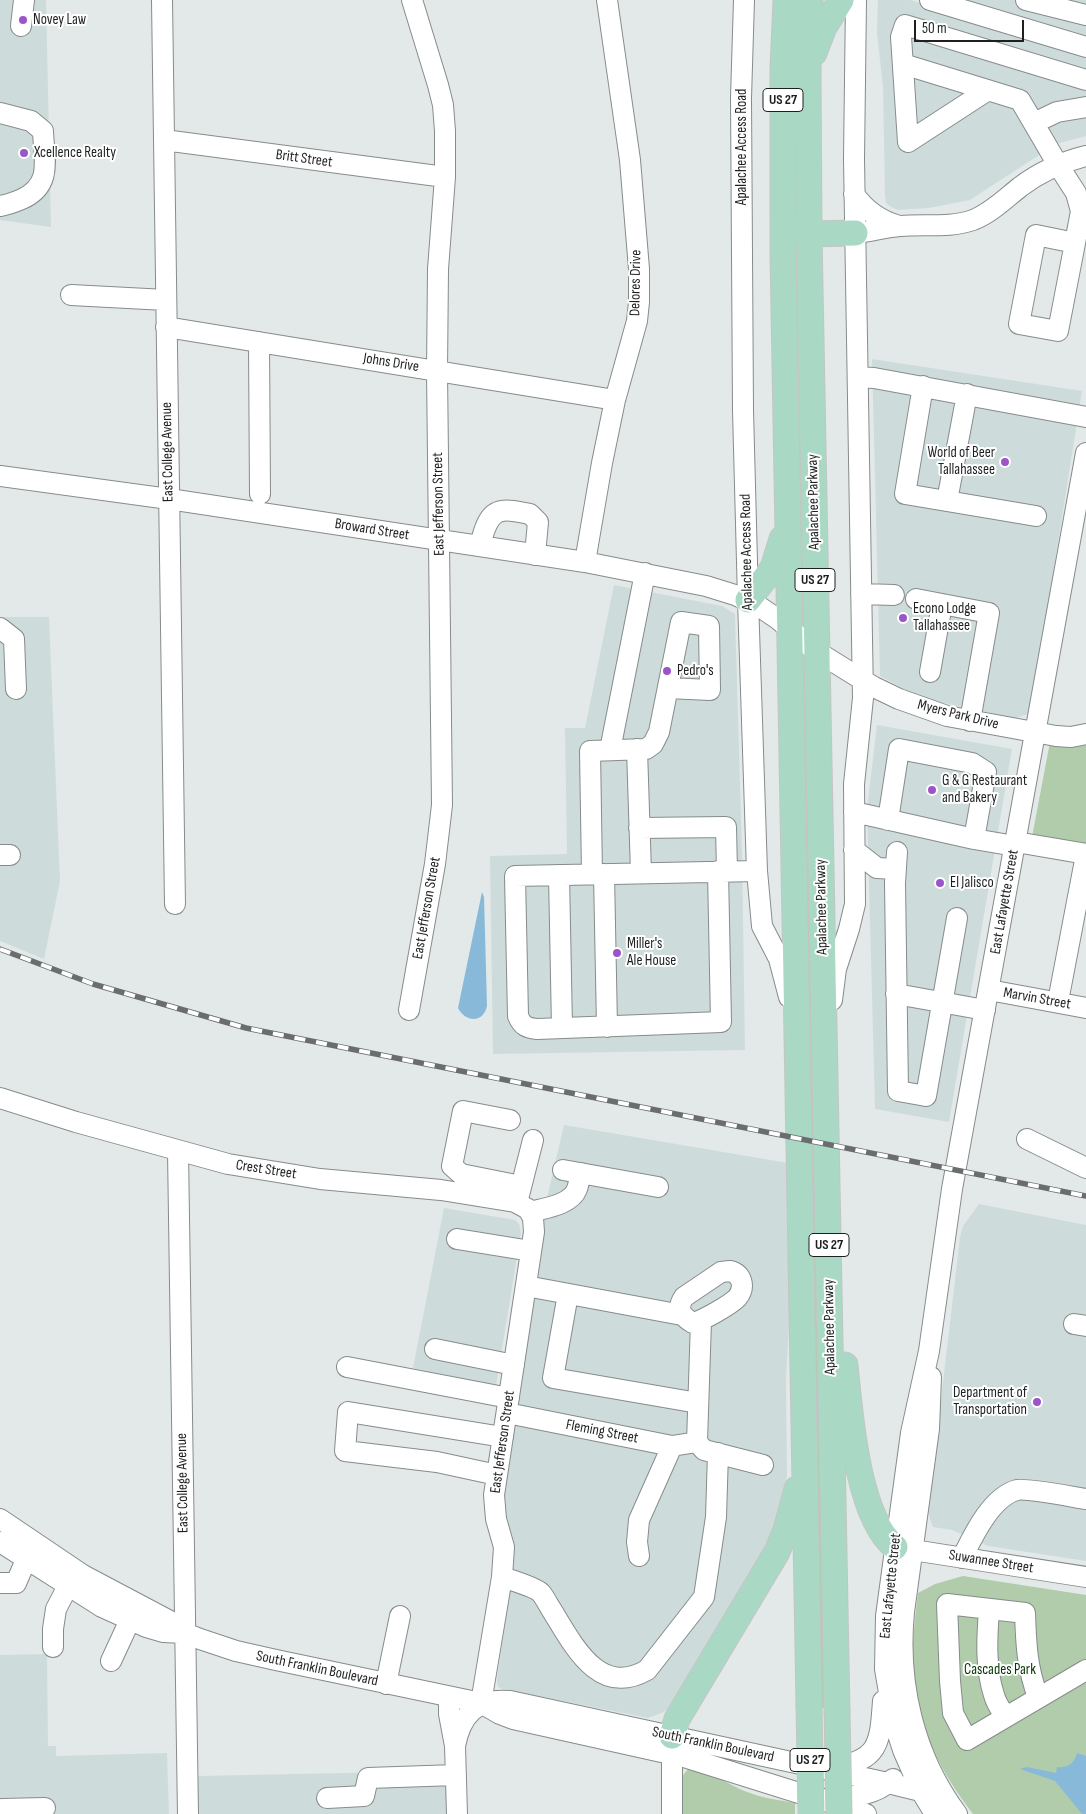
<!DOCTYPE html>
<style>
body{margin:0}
#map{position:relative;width:1086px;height:1814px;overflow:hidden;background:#e3e9e8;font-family:"Sofia Sans Condensed",sans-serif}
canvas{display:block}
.scale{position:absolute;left:914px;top:20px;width:110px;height:22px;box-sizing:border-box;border:2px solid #1e2020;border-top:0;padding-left:6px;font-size:15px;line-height:18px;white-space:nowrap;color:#1e2020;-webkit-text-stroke:4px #fff;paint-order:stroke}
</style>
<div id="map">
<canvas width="1086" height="1814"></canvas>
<div class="scale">50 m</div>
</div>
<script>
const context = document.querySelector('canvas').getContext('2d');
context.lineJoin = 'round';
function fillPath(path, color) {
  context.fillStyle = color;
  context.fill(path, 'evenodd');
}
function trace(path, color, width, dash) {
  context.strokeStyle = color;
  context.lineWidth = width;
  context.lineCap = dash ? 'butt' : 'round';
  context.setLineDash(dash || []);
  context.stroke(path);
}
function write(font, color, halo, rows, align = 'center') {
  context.font = font + ' "Sofia Sans Condensed",sans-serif';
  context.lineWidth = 4;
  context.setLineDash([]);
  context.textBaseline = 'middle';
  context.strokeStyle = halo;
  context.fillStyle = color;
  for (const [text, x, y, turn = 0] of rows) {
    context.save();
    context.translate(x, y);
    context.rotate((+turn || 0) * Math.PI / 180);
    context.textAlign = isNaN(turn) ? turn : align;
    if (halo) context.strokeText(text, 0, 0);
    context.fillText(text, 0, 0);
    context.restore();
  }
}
fillPath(new Path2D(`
 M 0,0 L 46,0 L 51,227 L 0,220 Z
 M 878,0 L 910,0 L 1086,54 L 1086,136 L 1056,144 L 970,200 L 929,208 L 898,210 L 891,207 L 886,203 L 885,195 L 883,87 L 877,33 Z
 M 953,0 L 1086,0 L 1086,39 Z
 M 872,359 L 1082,391 L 1031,713 L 1016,718 L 934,701 L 908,691 L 880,676 Z
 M 614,585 L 722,606 L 735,614 L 742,852 L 745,1050 L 493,1054 L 490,856 L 567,854 L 565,728 L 585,728 Z
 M 0,617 L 49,617 L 60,881 L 44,959 L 0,941 Z
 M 877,725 L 1012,749 L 949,1122 L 875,1109 L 867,809 Z
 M 564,1125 L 788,1163 L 791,1292 L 786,1379 L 787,1476 L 783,1504 L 773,1534 L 669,1707 L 664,1712 L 648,1718 L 503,1689 L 498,1687 L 497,1680 L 513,1564 L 512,1547 L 502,1505 L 541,1224 Z
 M 979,1204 L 1086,1225 L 1086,1561 L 988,1546 L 952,1530 L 933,1527 L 930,1519 L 928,1511 L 960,1237 L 963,1226 Z
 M 444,1208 L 515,1220 L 519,1224 L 521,1232 L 496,1386 L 413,1368 Z
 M 47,1654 L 48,1746 L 56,1746 L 56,1756 L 167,1753 L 169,1814 L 0,1814 L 0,1655 Z
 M 446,1771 L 447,1814 L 198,1814 L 197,1776 Z`), '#cddcdb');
fillPath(new Path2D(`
 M 802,720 L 811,781 L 828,1709 L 818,1707 Z
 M 1086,741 L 1086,844 L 1032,837 L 1050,742 Z
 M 963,1576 L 1086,1595 L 1086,1814 L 973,1814 C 932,1761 911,1711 913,1643 C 914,1626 916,1609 918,1593 L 935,1584 Z
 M 688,1769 C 711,1770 730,1787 753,1794 C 766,1799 781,1800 795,1803 L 795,1814 L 682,1814 L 680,1779 Z`), '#b0ccab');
fillPath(new Path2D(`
 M 482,892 L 484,897 L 487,1006 C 483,1024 465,1022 458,1008 Z
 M 1077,1753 L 1086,1756 L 1086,1814 L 1082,1814 L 1055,1781 L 1020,1769 L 1027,1767 L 1056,1773 L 1057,1767 C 1068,1768 1074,1764 1077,1753 Z`), '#89b9d9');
const minor = new Path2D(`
 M 162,0 L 175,904
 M 744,0 L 741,98 L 743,410 L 748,600 L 757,871 L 762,926 L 779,959 L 789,997
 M 930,0 L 1086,47
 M 1026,0 L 1086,15
 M 21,26 L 24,0
 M 903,64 L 1020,100 L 1058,165 L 1076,193 L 1081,211 L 1075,243 L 1036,235 L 1019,324 L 1058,331 L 1075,243
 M 988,90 L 908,142 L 901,37 L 905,25 L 1086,80
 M 0,113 L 31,121 L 43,131 C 44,159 53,185 22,199 C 15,202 7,205 0,206
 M 1034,123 L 1057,112 L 1086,107
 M 164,140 L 445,177
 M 854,194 C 865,210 881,221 899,226
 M 855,233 C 870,232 885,227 900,226 C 924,224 951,228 973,220 C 991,213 1006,198 1020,187 C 1040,172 1062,162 1086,156
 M 71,295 L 166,300
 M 166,327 L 615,400
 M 259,342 L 260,494
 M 858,377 L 874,378 L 1086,417
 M 923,386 L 905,494 L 1036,516
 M 0,476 L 169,499 L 585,562 L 706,586 L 735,595 L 757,605 L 779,620 L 816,651 L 874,687 L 899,699 L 947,716 L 1056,736 L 1071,737 L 1086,734
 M 947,501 L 967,394
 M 480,546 C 483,534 487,513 502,511 C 510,509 522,513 530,514 L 538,522 L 535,555
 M 585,562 L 602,463 L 615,400 L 637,321 L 639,302 L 639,269 L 630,160 L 607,0
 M 861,594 L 894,595
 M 916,599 L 942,604
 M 0,628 L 14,639 L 16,689
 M 930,672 L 942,604 L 989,613 L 970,721
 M 637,749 L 641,873
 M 610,750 L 645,573
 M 854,812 L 974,839 L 1015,846
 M 888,820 L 899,749 L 972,763 L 986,772
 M 639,828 L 726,827 L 727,871
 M 974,839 L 986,772
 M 1016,842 L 1086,854
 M 854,850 L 877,868 L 896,869
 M 897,852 L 895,883 L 898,1091 L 926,1096 L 957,918
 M 0,855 L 10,855
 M 718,871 L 721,1022 L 537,1029 C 527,1028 522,1026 518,1016 L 515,876 L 757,871
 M 592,874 L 590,751 L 646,749 L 653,744 L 659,732 L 681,622 L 709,626 L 710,690 L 668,688
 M 604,874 L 607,1027
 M 559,875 L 562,1028
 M 989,990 L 1086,1008
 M 1060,991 L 1086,855
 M 896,994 L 985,1010
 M 832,1000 L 836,969 L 849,929 L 855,904 L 854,784 L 863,698 L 854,159 L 856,0
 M 409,1010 L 435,864 L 442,805 L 437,371 L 438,269 L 445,177 L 445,131 L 443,105 L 438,85 L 412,0
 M 0,1098 L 76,1122 L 228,1164 L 320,1179 L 441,1190 L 515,1202 L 528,1209 L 533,1218 L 534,1232 L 494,1495 L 496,1519 L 504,1547 L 502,1577 L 481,1703
 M 510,1120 L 463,1111 L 452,1166 L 461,1174 L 521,1186
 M 1027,1139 L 1086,1168
 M 178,1151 L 188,1814
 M 563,1170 L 658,1187
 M 518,1199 L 533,1140
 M 530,1212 C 545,1208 571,1205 577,1189 C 579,1184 579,1178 581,1173
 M 457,1239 L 531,1251
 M 730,1271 C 742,1274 746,1287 737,1298 C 730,1305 702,1321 693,1323 C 681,1316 676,1309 684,1297 L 721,1272 Z
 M 526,1286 L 682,1315
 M 568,1294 L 553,1378 L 698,1403
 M 701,1321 L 697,1442 L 704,1450 L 763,1465
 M 1074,1324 L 1086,1326
 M 435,1349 L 514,1365
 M 347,1367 L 509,1398
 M 931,1377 L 929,1429 L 904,1612 C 897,1684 914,1756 957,1814
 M 507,1413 L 672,1446 L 697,1442
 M 497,1475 L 437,1462 L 345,1451 L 348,1412 L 503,1437
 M 0,1519 L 83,1575 L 168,1620 L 185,1633 L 200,1639 L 236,1651 L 276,1660 L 481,1703 L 500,1714 L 513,1719 L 684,1757 L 866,1814
 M 0,1542 L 102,1607 L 146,1627 L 163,1632 L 185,1633
 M 900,1548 L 1086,1577
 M 639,1556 L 637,1542 L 639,1520 L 672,1446
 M 962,1558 C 973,1536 991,1497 1017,1490 C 1026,1488 1073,1497 1086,1499
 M 502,1577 C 511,1580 535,1587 541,1593 C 545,1598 548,1604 551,1609 C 573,1644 598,1698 647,1670 L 704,1597 L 716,1517 L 718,1453
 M 0,1583 L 16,1583 L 26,1560
 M 989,1609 C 987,1637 985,1668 994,1695 C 996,1703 1001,1710 1005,1716
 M 53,1647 L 53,1629 L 56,1609 L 68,1586
 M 111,1661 L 130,1620
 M 386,1684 L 400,1616
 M 449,1697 L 449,1714 L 455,1746 L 457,1814
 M 1038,1697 C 1027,1668 1026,1644 1025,1613 L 947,1604 L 950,1681 L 953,1713 L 967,1740 L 1086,1670
 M 672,1741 L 672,1814
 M 455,1746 C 461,1714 477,1698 510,1701 L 888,1783 L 945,1797
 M 833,1767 C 880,1761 880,1742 883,1701
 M 327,1798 L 364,1796 L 368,1778 L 456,1775
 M 829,1798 C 853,1797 874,1796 893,1779
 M 2,1814 L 2,1809 L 45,1808
 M 935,1814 L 921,1791 L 903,1750 L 894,1722 L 885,1669 L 886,1616 L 911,1433 L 929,1351 L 952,1189 L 1086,453`);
const major = new Path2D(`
 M 786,0 L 783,69 L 783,254 L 809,1705
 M 810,0 L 808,72 L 809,234 L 837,1711
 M 814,53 L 824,27 L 841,0
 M 795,226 L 802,232 L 809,234 L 855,233
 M 748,600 L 773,568 L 782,539
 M 845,1365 C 850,1413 857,1517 895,1547
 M 672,1736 L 677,1719 L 777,1552 L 786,1530 L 797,1489`);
trace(minor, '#868c8b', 22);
trace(major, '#c4c5c5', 27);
trace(minor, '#fff', 20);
trace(major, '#a9d9c5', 25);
const rail = new Path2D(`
 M 0,949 L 93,984 L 246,1028 L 1086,1196`);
trace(rail, '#696d6d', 5.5);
trace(rail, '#fff', 4, [11]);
const majorBridge = new Path2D(`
 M 809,1705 L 811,1814
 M 837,1711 L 839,1814`);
trace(majorBridge, '#c4c5c5', 27, []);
trace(majorBridge, '#a9d9c5', 25);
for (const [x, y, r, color] of [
 [23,20,5,"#9c55c9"],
 [24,153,5,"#9c55c9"],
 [1005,462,5,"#9c55c9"],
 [903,618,5,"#9c55c9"],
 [667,671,5,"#9c55c9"],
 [932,790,5,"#9c55c9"],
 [940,883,5,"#9c55c9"],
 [617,953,5,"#9c55c9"],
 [1037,1402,5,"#9c55c9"]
]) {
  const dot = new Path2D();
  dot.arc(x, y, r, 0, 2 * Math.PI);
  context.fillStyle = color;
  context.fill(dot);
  trace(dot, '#fff', 2);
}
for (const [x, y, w] of [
 [783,100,40],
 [815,580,40],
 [829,1245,40],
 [810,1760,40]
]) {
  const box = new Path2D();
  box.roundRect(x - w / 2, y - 11.5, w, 23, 4);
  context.fillStyle = '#fff';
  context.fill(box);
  trace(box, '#1e2020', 1);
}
write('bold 14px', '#1e2020', null, [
 ["US 27",783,100],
 ["US 27",815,580],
 ["US 27",829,1245],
 ["US 27",810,1760]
]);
write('15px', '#1e2020', '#fff', [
 ["Novey Law",33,20],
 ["Xcellence Realty",34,153],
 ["World of Beer",995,453,"right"],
 ["Tallahassee",995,470,"right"],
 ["Econo Lodge",913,609],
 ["Tallahassee",913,626],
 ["Pedro's",677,671],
 ["G & G Restaurant",942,781],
 ["and Bakery",942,798],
 ["El Jalisco",950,883],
 ["Miller's",627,944],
 ["Ale House",627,961],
 ["Department of",1027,1393,"right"],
 ["Transportation",1027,1410,"right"]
], 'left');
write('15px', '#1e2020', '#fff', [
 ["Apalachee Access Road",742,147,-90],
 ["Britt Street",304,159,8],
 ["Delores Drive",636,283,-89],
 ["Johns Drive",391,363,9],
 ["East College Avenue",168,452,-91],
 ["Apalachee Parkway",814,502,-91],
 ["East Jefferson Street",439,504,-91],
 ["Broward Street",372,530,9],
 ["Apalachee Access Road",747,552,-91],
 ["Myers Park Drive",958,715,14],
 ["East Lafayette Street",1005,902,-80],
 ["Apalachee Parkway",822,907,-91],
 ["East Jefferson Street",427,908,-80],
 ["Marvin Street",1037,999,10],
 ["Crest Street",266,1170,9],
 ["Apalachee Parkway",830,1327,-91],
 ["Fleming Street",602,1432,11],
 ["East Jefferson Street",503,1442,-82],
 ["East College Avenue",183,1483,-91],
 ["Suwannee Street",991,1562,9],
 ["East Lafayette Street",891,1586,-84],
 ["South Franklin Boulevard",317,1669,12],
 ["South Franklin Boulevard",713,1745,12]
]);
write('15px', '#063700', '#fff', [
 ["Cascades Park",1000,1670]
]);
</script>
